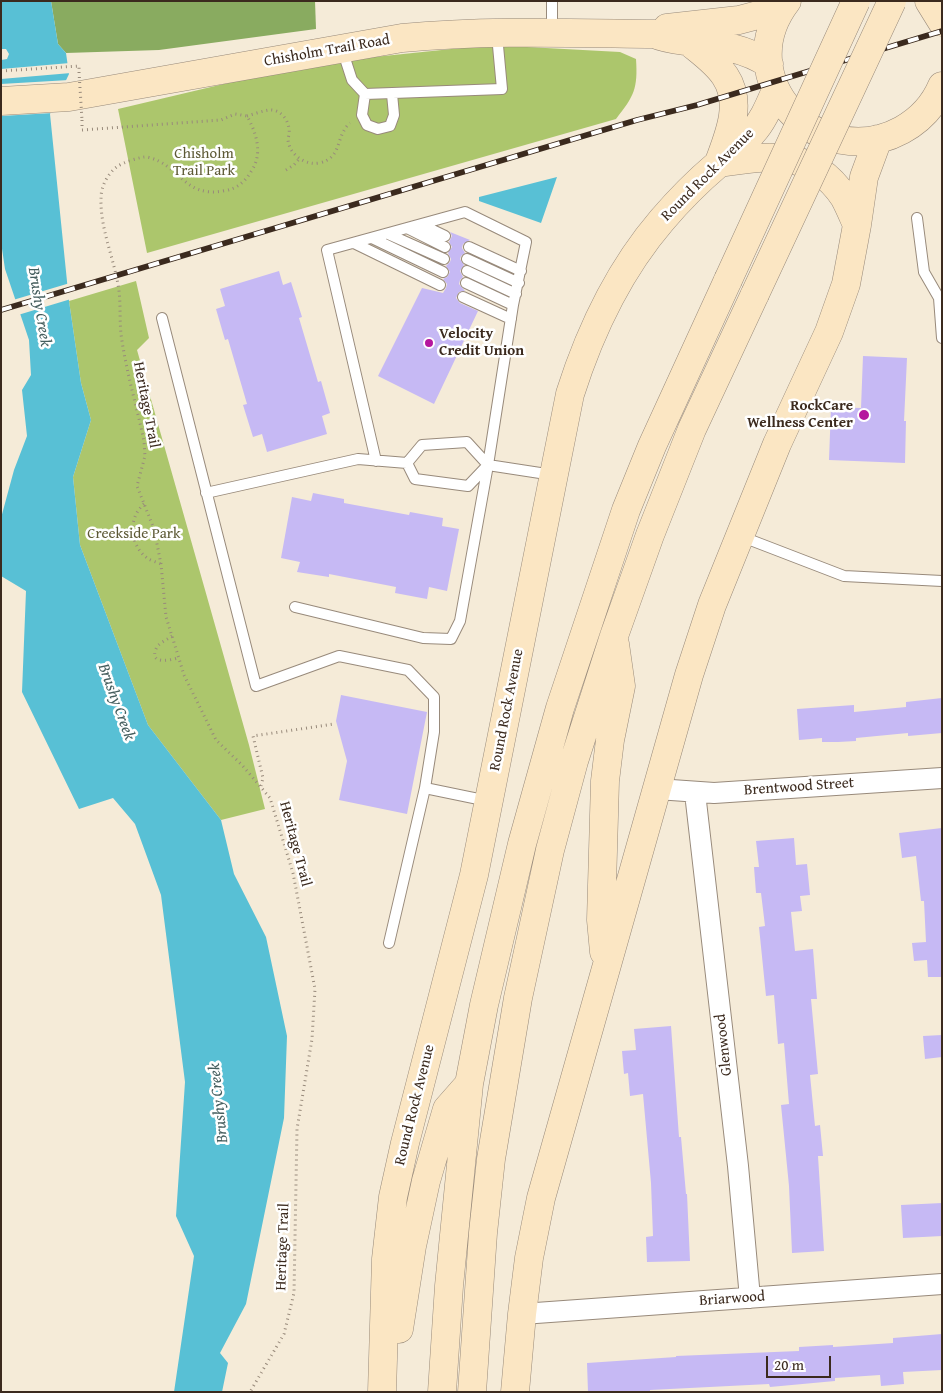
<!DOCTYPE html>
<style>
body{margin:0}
#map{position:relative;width:943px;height:1393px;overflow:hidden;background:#f5ebd8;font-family:"Gentium Book Plus",serif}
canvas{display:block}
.frame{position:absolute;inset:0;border:2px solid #3b2a1e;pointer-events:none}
.scale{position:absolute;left:766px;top:1356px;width:65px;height:22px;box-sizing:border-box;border:2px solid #3b2a1e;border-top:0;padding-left:6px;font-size:15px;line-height:18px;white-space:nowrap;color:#3b2a1e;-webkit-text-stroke:4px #fff;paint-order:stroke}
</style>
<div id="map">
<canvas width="943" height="1393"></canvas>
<div class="frame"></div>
<div class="scale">20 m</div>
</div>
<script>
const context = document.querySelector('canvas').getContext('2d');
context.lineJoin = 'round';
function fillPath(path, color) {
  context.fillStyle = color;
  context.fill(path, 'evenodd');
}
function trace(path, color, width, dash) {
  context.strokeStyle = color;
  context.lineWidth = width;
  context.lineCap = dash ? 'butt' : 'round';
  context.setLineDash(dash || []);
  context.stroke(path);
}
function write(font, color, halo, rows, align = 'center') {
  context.font = font + ' "Gentium Book Plus",serif';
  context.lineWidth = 5;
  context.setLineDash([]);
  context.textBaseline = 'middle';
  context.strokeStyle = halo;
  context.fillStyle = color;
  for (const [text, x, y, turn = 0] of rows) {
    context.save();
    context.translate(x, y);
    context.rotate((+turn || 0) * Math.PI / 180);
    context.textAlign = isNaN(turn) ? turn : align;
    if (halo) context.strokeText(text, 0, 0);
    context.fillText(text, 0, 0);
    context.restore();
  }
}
fillPath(new Path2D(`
 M 490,45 L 620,52 L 636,59 C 638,89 634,96 616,119 L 147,253 L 118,109 L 266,74 L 355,59 Z
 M 136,281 L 149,338 L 137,350 L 249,745 L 265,809 L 221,820 L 148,725 L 80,545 L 73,477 L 91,420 L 81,383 L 69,301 Z`), '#acc66c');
fillPath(new Path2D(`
 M 51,1 L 315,1 L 316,29 L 159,50 L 66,53 L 58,44 Z`), '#89ab60');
fillPath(new Path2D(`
 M 1,1 L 51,1 L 58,44 L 66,53 L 69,74 L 50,114 L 69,301 L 81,383 L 91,420 L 73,477 L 80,545 L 148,725 L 221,820 L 234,874 L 266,937 L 287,1036 L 284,1118 L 246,1304 L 220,1353 L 228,1363 L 222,1392 L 174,1392 L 194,1256 L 176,1216 L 185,1082 L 161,895 L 135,824 L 113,798 L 79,809 L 22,692 L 26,591 L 1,576 L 1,518 L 14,470 L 27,436 L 22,390 L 31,375 L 29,340 L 5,269 L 1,242 L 1,60 L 7,59 L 9,54 L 6,49 L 1,49 Z
 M 557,177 L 541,223 L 479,201 L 479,197 Z`), '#58c0d5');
fillPath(new Path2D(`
 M 70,63 L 71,73 L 1,79 L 1,69 Z
 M 69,80 L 53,113 L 1,116 L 1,84 Z
 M 70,283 L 71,299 L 18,315 L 13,300 Z`), '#f5ebd8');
fillPath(new Path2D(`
 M 450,232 L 470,240 L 463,244 L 462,248 L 465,253 L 461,256 L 460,259 L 464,265 L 460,271 L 463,277 L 460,280 L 459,284 L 465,291 L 459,292 L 456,298 L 460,303 L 478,311 L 434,404 L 378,376 L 422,288 L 443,293 L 446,288 L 447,284 L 443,279 L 447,277 L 450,272 L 446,266 L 450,262 L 451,259 L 448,253 L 452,247 L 449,242 L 452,236 Z
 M 279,271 L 283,285 L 291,282 L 302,317 L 299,318 L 318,382 L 321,381 L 330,413 L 322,416 L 327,434 L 267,452 L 262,434 L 253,437 L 243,405 L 247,404 L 228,339 L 225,340 L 216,309 L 225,306 L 220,289 Z
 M 863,356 L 907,358 L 904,421 L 906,421 L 905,463 L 829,460 L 831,407 L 861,408 Z
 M 313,493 L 344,499 L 344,503 L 409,515 L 410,512 L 443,518 L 442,526 L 459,529 L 447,591 L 429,587 L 427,599 L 395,593 L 396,587 L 329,574 L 329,577 L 297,572 L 300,562 L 281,558 L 292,497 L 311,501 Z
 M 341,695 L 427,712 L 407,814 L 339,800 L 347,761 L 336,721 Z
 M 942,698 L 942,733 L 908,736 L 908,733 L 856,738 L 856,741 L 838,742 L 822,742 L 822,738 L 799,740 L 797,709 L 854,705 L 854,712 L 906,707 L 906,702 Z
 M 942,828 L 942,977 L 928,977 L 927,960 L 914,961 L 912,943 L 926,942 L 924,901 L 921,901 L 916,856 L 902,858 L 899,833 Z
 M 794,838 L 796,865 L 807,864 L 810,895 L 800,896 L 802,911 L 791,912 L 795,951 L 813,949 L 817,999 L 811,999 L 818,1074 L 810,1075 L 815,1126 L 820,1125 L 823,1156 L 818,1156 L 824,1251 L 792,1253 L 789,1186 L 781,1105 L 789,1104 L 784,1043 L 778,1044 L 774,995 L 766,996 L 759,927 L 765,926 L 761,893 L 756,893 L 754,867 L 759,867 L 756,841 Z
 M 671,1026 L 679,1137 L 681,1137 L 686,1194 L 687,1194 L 690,1261 L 647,1262 L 646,1237 L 653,1236 L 651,1183 L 643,1094 L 630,1096 L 628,1073 L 624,1074 L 622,1051 L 636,1050 L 634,1029 Z
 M 942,1035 L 942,1057 L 925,1059 L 923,1036 Z
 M 942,1203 L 942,1236 L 903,1238 L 901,1205 Z
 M 942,1334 L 942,1370 L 903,1372 L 904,1384 L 881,1386 L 880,1375 L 835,1378 L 835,1381 L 770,1387 L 769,1384 L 650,1390 L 650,1392 L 588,1392 L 587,1363 L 676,1357 L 676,1356 L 799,1351 L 799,1347 L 833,1345 L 833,1347 L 893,1343 L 893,1338 Z`), '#c6b9f4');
const lane = new Path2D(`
 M 552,32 L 552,1
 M 342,49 L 352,80 L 365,94 L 502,89 L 497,35
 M 365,94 L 362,115 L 367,125 L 378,129 L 390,126 L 394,115 L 392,94
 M 917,218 L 924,272 L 939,298 L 942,338
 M 422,225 L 445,236
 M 407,228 L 445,247
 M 388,234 L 444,259
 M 372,238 L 443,272
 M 354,243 L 440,285
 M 469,247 L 521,271
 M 467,259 L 519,283
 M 467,271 L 516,294
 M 466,283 L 513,305
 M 463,297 L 511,319
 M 162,318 L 256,686 L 339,656 L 408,670 L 434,697 L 434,732 L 425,788
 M 407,463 L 422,445 L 467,442 L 488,465 L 553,475
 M 407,463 L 415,479 L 468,486 L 488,465
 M 206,493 L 358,459 L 407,463
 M 740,536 L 844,576 L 942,581
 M 295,607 L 423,638 L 451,639 L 460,621 L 488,465 L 513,305 L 526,242 L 465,212 L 327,250 L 376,461
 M 389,943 L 425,788 L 488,801`);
const street = new Path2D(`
 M 657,789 L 714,793 L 942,778
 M 695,793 L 738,1166 L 750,1298
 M 522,1314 L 942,1284`);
const secondary = new Path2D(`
 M 787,1 C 727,79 819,175 902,130 C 920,120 934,105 942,86
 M 929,1 L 942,22
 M 667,28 L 739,20 L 781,9
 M 688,41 C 701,52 716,62 725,76 C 743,103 729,135 719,162
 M 1,101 L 69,97 L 402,38 C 487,30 570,33 654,34 C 668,40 679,40 693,42 C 720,45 745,48 769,64
 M 719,163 C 769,155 812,149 844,197 C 849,206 853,216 857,225
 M 604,952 L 601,920 L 605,781 L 610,740 L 621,686 L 615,644
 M 399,1329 L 412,1246 L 426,1181 L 447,1109 L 469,1084
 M 382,1392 L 386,1259 L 393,1197 L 405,1143 L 474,875 L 570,394 C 590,331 619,270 662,220 C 679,200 698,181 718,164 C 729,154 742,145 752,133 C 763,121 769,106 776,90
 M 442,1392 L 449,1286 L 469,1084 L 484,1005 L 522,844 L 560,708 L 626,510 L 652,446 L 728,280
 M 472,1392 L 483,1233 L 491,1159 L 518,998 L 550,850 L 574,761 L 614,636 L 650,535 L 692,429 L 755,294
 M 515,1392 L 522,1314 L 529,1258 L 541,1198 L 689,675 L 712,605 L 777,444 L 829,332 L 846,284 L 857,225 L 864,177 L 878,139`);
trace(lane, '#988a7b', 12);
trace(street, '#988a7b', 22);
trace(secondary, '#988a7b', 29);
trace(new Path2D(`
 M 1,71 L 79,66 L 79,70
 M 247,116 C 254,114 262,111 269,110 C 280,109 288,119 289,129 C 290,133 288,137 288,140 C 289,150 296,157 304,161 C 309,163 313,164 319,163 C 343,158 335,136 350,123
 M 82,120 L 82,130 L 221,120 L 235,114 L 247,116 C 256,132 263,153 252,170 C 245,182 237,189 223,191 C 183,198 180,164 147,157 C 142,156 122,163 118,166 C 108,173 101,186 101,198 C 100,230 115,260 119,291 C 121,308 119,324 122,341 C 127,374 137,408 144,441 L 145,456 L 137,486 L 154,529 L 161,564 L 166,617 L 172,636 L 184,675 L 216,740 L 242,765 L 270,798 L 293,873 L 315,989 L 312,1039 L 297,1129 L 294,1293 L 284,1334 L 250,1392
 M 286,170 L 294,165 L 299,159
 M 144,504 C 128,518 129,544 147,558 C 151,561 157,562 161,564
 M 172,636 C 167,640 158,643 156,649 C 149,665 171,660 178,658
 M 261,786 L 263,778 L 253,736 L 334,724`), '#988a7b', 3, [1, 4]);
trace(lane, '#fff', 10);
trace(street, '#fff', 20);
trace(secondary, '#fbe6c3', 28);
const rail = new Path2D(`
 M 1,310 L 637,120 L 697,105 L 942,31`);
trace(rail, '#3b2a1e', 5.5);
trace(rail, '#fff', 4, [11]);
const secondaryBridge = new Path2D(`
 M 728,280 L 856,1
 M 755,294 L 892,1`);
trace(secondaryBridge, '#988a7b', 29, []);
trace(new Path2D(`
 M 79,72 L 82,120`), '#988a7b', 3, [1, 4]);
trace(secondaryBridge, '#fbe6c3', 28);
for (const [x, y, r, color] of [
 [429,343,5,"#b5179e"],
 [864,415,6,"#b5179e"]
]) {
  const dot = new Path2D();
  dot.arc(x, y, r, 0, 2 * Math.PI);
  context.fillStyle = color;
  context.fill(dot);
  trace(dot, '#fff', 2);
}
write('15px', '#3b2a1e', '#fff', [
 ["Chisholm Trail Road",327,51,-10],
 ["Round Rock Avenue",708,175,-45],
 ["Heritage Trail",146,405,79],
 ["Round Rock Avenue",507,710,-79],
 ["Brentwood Street",799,787,-4],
 ["Heritage Trail",295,844,75],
 ["Glenwood",724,1045,-96],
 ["Round Rock Avenue",415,1105,-76],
 ["Heritage Trail",283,1247,-88],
 ["Briarwood",732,1299,-4]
]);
write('15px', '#5d5935', '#fff', [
 ["Chisholm",204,154],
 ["Trail Park",204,171],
 ["Creekside Park",134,534]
]);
write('bold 15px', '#3b2a1e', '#fff', [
 ["Velocity",439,334],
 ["Credit Union",439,351],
 ["RockCare",853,406,"right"],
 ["Wellness Center",853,423,"right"]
], 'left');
write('italic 16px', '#455e5e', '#fff', [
 ["Brushy Creek",39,307,81],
 ["Brushy Creek",116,702,70],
 ["Brushy Creek",219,1103,-96]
]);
</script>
